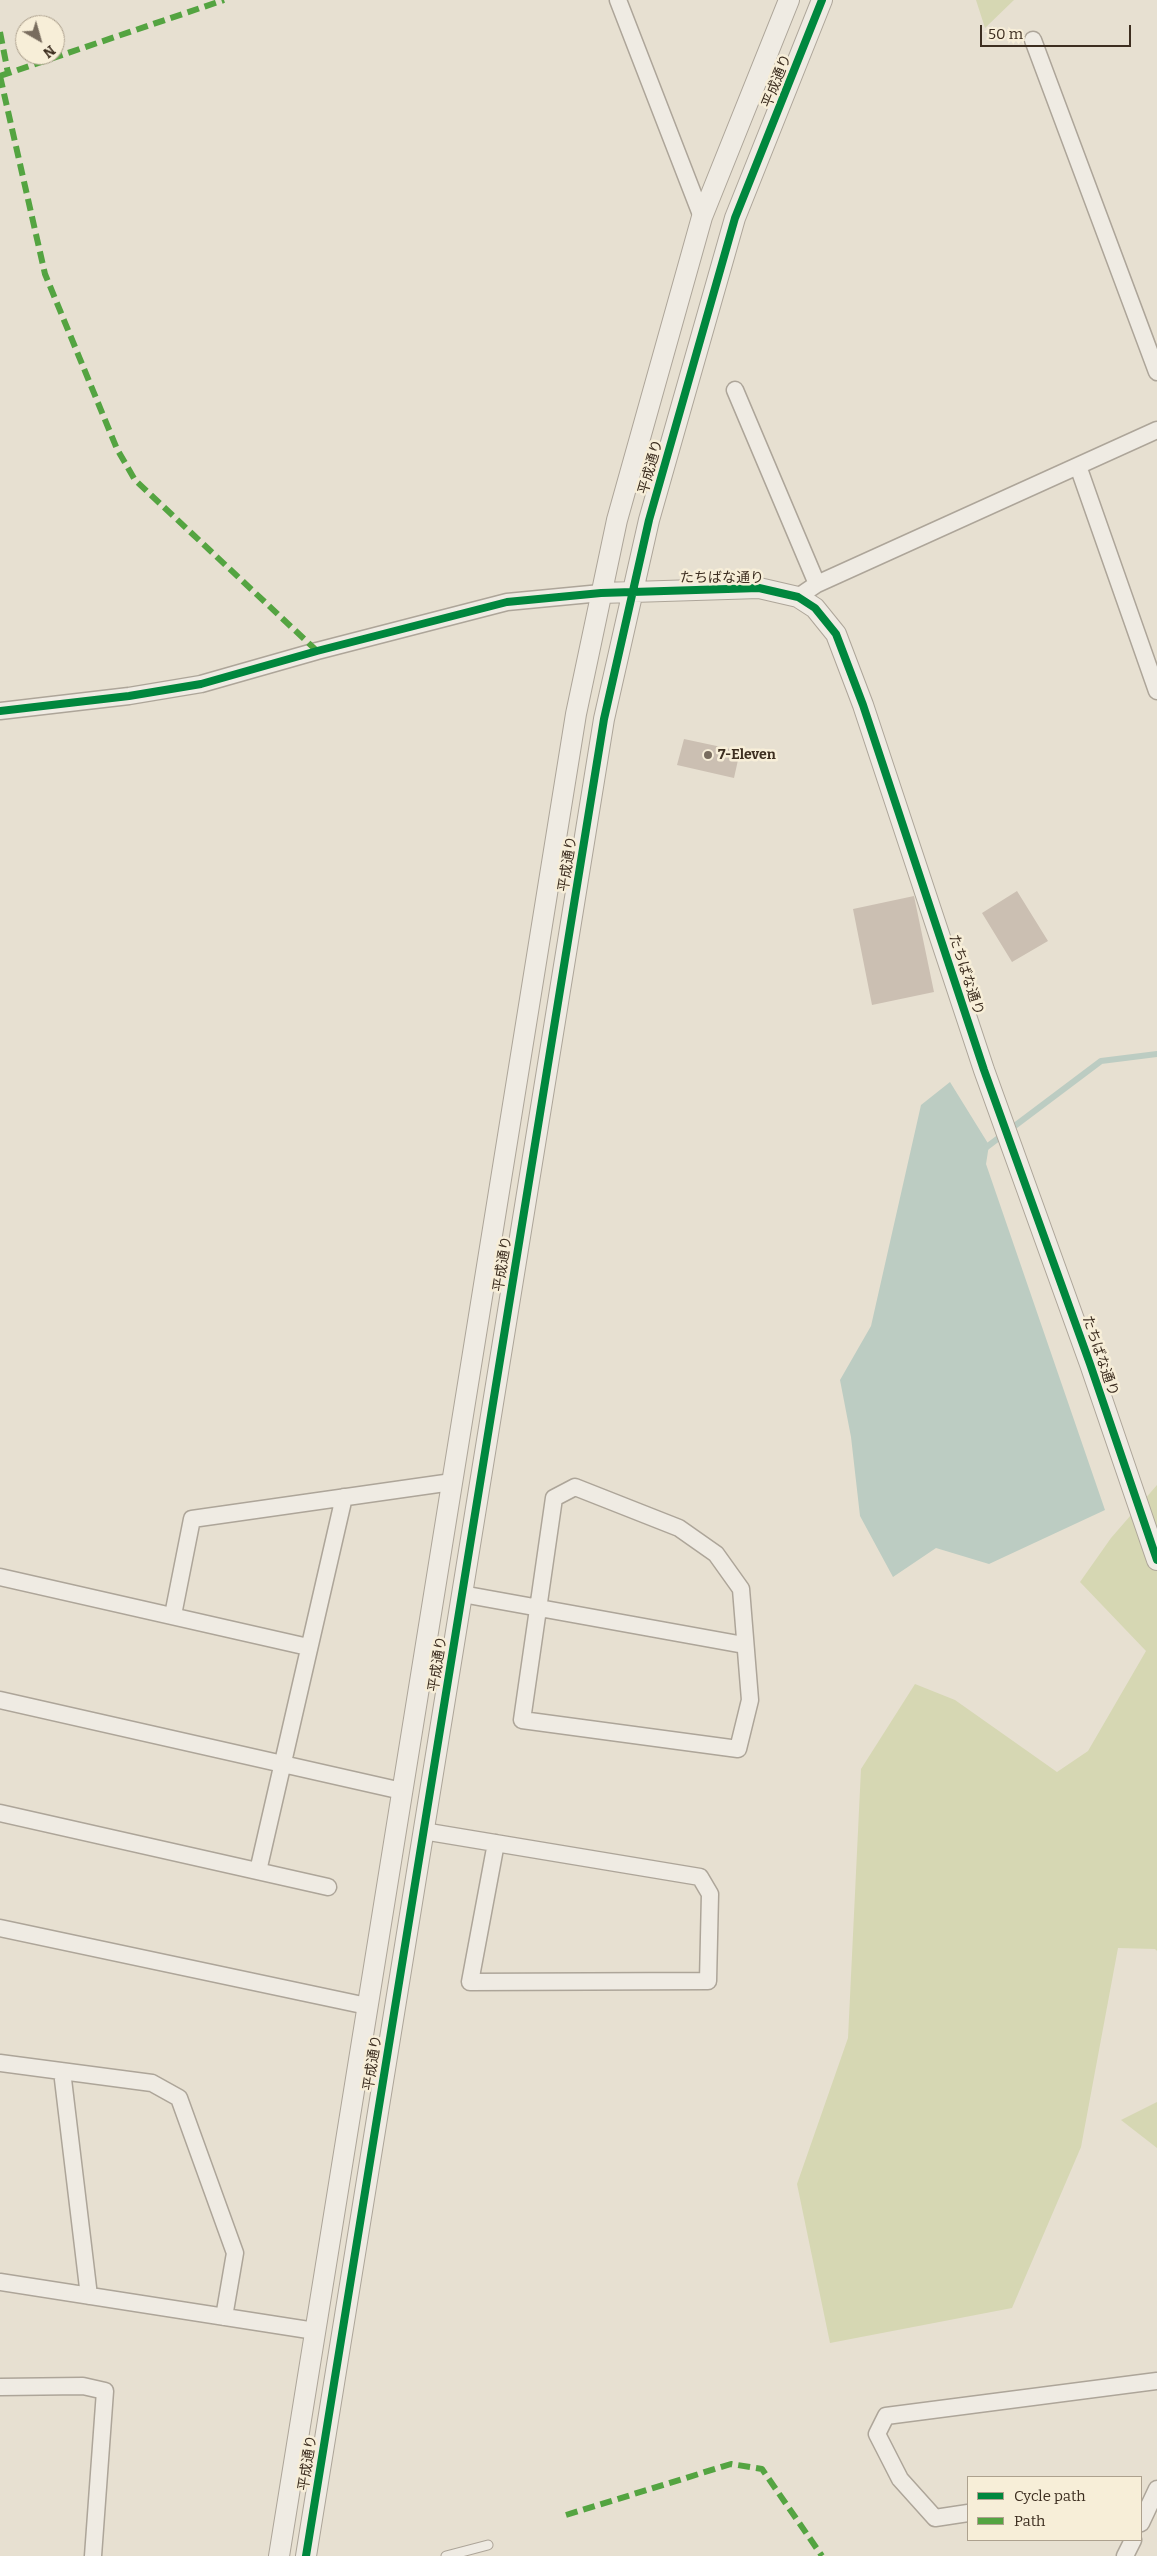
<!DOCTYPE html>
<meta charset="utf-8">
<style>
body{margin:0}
#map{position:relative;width:1157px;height:2556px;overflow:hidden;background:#e7e0d1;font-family:Bitter,serif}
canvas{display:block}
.legend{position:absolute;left:967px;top:2476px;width:175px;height:65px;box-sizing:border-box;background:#f7eed8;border:1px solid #ada18e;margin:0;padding:6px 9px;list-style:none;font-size:15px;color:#3d2e20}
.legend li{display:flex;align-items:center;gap:10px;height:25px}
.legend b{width:25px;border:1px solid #ada18e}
.north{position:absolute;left:15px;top:15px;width:50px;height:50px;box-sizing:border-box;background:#f7eed8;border:1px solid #ada18e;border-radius:50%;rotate:142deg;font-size:14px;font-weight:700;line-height:20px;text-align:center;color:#3d2e20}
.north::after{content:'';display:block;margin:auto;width:18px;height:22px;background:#786c5e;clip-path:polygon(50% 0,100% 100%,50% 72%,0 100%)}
.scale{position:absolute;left:980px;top:25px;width:151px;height:22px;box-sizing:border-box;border:2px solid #3d2e20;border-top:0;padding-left:6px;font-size:15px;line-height:18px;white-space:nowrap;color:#3d2e20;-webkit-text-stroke:4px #f7eed8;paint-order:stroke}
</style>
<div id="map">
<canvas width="1157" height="2556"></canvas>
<ul class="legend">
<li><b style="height:6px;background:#00873e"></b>Cycle path</li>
<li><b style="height:6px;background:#54a441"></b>Path</li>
</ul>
<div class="north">N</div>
<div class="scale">50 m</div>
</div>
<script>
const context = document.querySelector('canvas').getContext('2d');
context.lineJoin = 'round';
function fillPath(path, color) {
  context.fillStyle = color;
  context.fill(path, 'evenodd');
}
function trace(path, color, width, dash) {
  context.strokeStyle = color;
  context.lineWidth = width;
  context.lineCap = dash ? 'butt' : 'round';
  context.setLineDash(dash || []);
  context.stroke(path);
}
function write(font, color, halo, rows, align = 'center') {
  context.font = font + ' Bitter,"Noto Sans JP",serif';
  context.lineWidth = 5;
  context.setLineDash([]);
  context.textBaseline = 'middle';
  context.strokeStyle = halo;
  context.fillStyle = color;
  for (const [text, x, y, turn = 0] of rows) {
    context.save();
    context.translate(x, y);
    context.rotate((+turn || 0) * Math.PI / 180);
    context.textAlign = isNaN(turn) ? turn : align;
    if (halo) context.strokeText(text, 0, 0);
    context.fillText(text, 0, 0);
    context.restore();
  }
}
fillPath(new Path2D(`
 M 976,0 L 1014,0 L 985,28 Z
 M 1157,1485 L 1157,1951 L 1155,1949 L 1118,1948 L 1081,2147 L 1012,2308 L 830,2343 L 797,2184 L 848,2038 L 861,1769 L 915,1684 L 955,1700 L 1057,1772 L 1088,1751 L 1146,1651 L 1080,1582 L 1111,1538 Z
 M 1157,2102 L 1157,2148 L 1121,2120 Z`), '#d6d7b3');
fillPath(new Path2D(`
 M 950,1082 L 989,1145 L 986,1164 L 1105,1510 L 989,1564 L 936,1548 L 893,1577 L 860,1516 L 851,1437 L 840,1380 L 871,1326 L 921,1105 Z`), '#bcccc2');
trace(new Path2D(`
 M 984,1149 L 1101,1061 L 1157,1054`), '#bcccc2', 6);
fillPath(new Path2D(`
 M 684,739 L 740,751 L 734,778 L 677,765 Z
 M 1017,891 L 1048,941 L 1012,962 L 982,913 Z
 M 914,896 L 934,992 L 872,1005 L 853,909 Z`), '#cbbfb2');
const service = new Path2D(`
 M 446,2556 L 488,2545`);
const minor = new Path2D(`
 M 618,0 L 702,217
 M 1033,40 L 1157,372
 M 735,390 L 817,584
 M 1078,466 L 1157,691
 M 798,597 L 817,584 L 1157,430
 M 0,711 L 129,696 L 201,684 L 317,651 L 507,602 L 601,593
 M 575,1487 L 679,1528 L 716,1554 L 741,1589 L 750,1700 L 738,1749 L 522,1720 L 554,1498 Z
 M 0,1577 L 308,1647
 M 462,1594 L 744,1645
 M 173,1615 L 192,1519 L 452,1482
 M 0,1700 L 402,1791
 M 0,1813 L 328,1887
 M 423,1831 L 700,1877 L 710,1894 L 708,1981 L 470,1982 L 496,1843
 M 258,1871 L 344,1497
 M 0,1928 L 367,2006
 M 0,2063 L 152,2083 L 179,2098 L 235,2253 L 224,2317
 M 62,2071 L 89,2296
 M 0,2282 L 315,2331
 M 0,2387 L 83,2386 L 105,2391 L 93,2556
 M 968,2513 L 935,2518 L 900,2479 L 877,2434 L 886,2416 L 1157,2381
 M 1141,2523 L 1157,2489
 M 1125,2556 L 1133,2540`);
const tertiary = new Path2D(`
 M 601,593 L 759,588 L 798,597 L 815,608 L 836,634 L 863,705 L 984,1070 L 1090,1364 L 1157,1560
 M 279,2556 L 576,714 L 617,520 L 702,217 L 789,0
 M 306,2556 L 604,719 L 649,520 L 735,218 L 822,0`);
trace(service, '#ada599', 11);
trace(minor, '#ada599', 19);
trace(tertiary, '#ada599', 22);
trace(service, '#efebe3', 9);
trace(minor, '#efebe3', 16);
trace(tertiary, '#efebe3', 20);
trace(new Path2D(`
 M 0,32 L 8,73
 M 0,76 L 45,274 L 117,449 L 135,480 L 317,651
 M 0,76 L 224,0
 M 566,2515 L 731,2464 L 762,2469 L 822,2556`), '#54a441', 6, [12, 6]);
trace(new Path2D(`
 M 0,711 L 129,696 L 201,684 L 317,651 L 507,602 L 601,593 L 759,588 L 798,597 L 815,608 L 836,634 L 863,705 L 984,1070 L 1090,1364 L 1157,1560
 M 306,2556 L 604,719 L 649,520 L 735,218 L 822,0`), '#00873e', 8);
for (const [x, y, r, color] of [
 [708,755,5,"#786c5e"]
]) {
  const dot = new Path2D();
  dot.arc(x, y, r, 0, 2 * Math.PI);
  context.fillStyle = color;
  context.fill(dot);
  trace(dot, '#f7eed8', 2);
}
write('14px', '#3d2e20', '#f7eed8', [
 ["平成通り",777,81,-68],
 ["平成通り",651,467,-74],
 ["たちばな通り",722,578],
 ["平成通り",568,864,-81],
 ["たちばな通り",966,975,72],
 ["平成通り",503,1264,-81],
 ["たちばな通り",1100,1356,71],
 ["平成通り",438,1664,-81],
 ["平成通り",373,2063,-81],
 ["平成通り",308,2463,-81]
]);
write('bold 14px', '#3d2e20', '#f7eed8', [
 ["7-Eleven",718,755]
], 'left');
</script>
